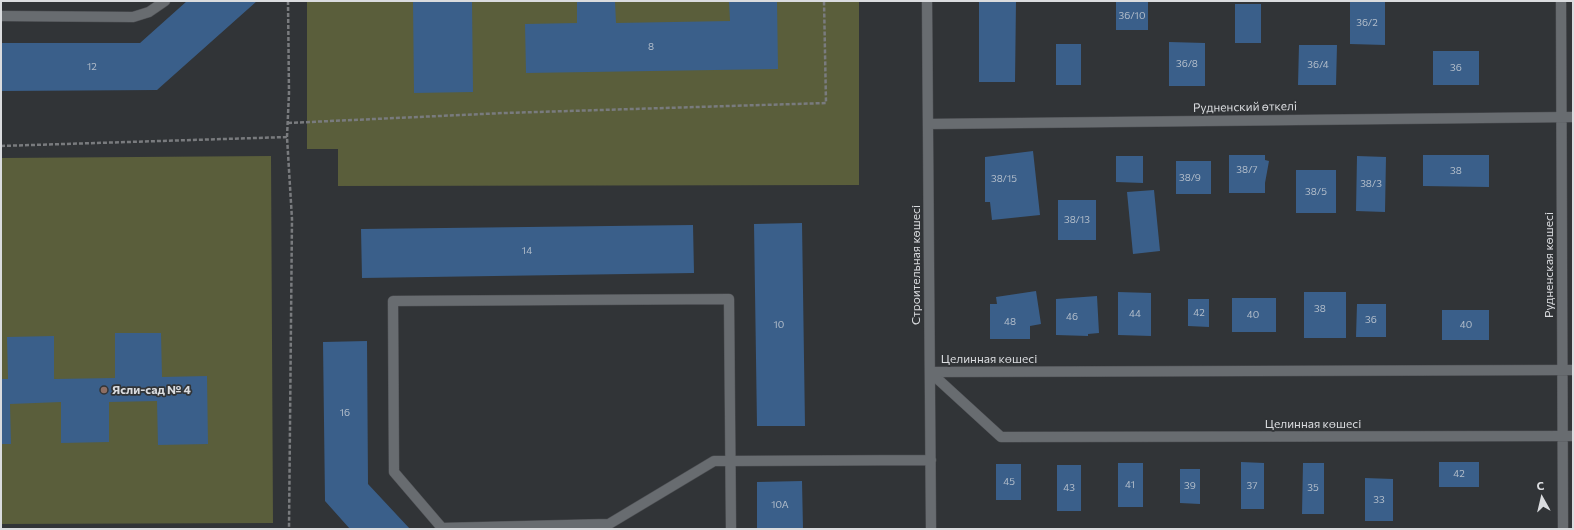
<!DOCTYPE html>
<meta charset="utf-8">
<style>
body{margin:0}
#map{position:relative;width:1574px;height:530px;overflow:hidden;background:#313437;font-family:Commissioner,sans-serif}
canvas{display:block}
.frame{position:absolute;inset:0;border:2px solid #dadcdf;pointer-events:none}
.north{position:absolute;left:1522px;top:478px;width:40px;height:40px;-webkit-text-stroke:3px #313437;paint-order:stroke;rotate:352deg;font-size:11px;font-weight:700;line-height:16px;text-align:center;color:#dadcdf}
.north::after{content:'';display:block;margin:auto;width:14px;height:18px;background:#dadcdf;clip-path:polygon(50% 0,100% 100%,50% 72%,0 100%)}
</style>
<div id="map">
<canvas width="1574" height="530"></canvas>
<div class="frame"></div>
<div class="north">С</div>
</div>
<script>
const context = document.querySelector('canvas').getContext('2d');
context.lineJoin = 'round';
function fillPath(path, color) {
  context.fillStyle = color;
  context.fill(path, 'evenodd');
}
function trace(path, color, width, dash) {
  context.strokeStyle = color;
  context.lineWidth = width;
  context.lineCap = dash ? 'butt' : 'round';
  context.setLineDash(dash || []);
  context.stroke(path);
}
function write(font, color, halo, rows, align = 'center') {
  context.font = font + ' Commissioner,sans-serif';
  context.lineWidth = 3.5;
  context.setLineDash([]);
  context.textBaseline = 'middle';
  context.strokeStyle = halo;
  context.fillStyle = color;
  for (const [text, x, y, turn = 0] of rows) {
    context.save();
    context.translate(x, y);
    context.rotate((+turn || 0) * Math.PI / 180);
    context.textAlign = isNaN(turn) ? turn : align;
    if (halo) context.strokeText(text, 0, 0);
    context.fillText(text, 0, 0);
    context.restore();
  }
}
fillPath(new Path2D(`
 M 307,1 L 859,1 L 859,185 L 338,186 L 338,149 L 307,149 Z
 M 271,156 L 273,523 L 1,524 L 1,158 Z`), '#5a5e3b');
fillPath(new Path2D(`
 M 187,1 L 257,1 L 157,90 L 1,91 L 1,43 L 140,43 Z
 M 413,1 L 472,1 L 473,92 L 414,93 Z
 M 577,1 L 615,1 L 616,23 L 730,21 L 729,1 L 777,1 L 778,69 L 526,73 L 525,24 L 577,23 Z
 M 979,1 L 1016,1 L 1015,82 L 979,82 Z
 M 1116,1 L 1148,1 L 1148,30 L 1116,30 Z
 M 1350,1 L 1385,1 L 1385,45 L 1350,44 Z
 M 1235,4 L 1261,4 L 1261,43 L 1235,43 Z
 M 1169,42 L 1205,43 L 1205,86 L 1169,86 Z
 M 1056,44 L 1081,44 L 1081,85 L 1056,85 Z
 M 1299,45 L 1337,45 L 1336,85 L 1298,85 Z
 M 1433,51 L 1479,51 L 1479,85 L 1433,85 Z
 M 1033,151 L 1040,215 L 992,220 L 990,202 L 985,202 L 985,157 Z
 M 1229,155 L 1265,155 L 1265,160 L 1269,161 L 1265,183 L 1265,193 L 1229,193 Z
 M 1423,155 L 1489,155 L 1489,187 L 1423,186 Z
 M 1116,156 L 1143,156 L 1143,183 L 1116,182 Z
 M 1357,156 L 1386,157 L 1385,212 L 1356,211 Z
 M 1176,161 L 1211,161 L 1211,194 L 1176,194 Z
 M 1296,170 L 1336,170 L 1336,213 L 1296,213 Z
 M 1154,190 L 1160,251 L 1133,254 L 1127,192 Z
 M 1058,200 L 1096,200 L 1096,240 L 1058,240 Z
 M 802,223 L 805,426 L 757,426 L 754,224 Z
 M 693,225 L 694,273 L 362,278 L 361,229 Z
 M 1036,291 L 1041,324 L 1030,326 L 1030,339 L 990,339 L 990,304 L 997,304 L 996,297 Z
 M 1118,292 L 1151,293 L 1151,336 L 1118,335 Z
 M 1304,292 L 1346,292 L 1346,338 L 1304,338 Z
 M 1097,296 L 1099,333 L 1088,334 L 1088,336 L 1056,335 L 1056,299 Z
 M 1232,298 L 1276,298 L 1276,332 L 1232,332 Z
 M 1188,299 L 1209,299 L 1209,327 L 1188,326 Z
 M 1357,304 L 1386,304 L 1386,337 L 1356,337 Z
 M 1442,310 L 1489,310 L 1489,340 L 1442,340 Z
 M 115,333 L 161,333 L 162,377 L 207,376 L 208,444 L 158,445 L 157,401 L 109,402 L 109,442 L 61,443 L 61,402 L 10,404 L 11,444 L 1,444 L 1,379 L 8,379 L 7,337 L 54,336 L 54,379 L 115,378 Z
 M 367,341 L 368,484 L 410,529 L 350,529 L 325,501 L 323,342 Z
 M 1241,462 L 1264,463 L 1264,509 L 1241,509 Z
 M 1439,462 L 1479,462 L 1479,487 L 1439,487 Z
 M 1118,463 L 1143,463 L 1143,507 L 1118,507 Z
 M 1303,463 L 1324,463 L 1324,514 L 1302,514 Z
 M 996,464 L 1021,464 L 1021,500 L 996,500 Z
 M 1057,465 L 1081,465 L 1081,511 L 1057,511 Z
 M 1180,469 L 1200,469 L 1200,504 L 1180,503 Z
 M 1365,478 L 1393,479 L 1393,521 L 1365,521 Z
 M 802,481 L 803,529 L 757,529 L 757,482 Z`), '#3a5f8a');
const minor = new Path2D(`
 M 927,1 L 931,529
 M 1561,1 L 1563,529
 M 1,16 L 133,17 L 149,12 L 165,1
 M 928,124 L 1573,117
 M 930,372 L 1001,437 L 1573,436
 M 930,372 L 1573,370
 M 731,529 L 729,299 L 393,301 L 394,472 L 442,528 L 609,524 L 714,461 L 730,461 L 931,460`);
trace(minor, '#4f5155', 11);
trace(new Path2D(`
 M 288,1 L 289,93 L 287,137 L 292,219 L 289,529
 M 288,123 L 504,113 L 826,103 L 824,1
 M 1,146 L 287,137`), '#797b7e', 2.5, [4, 2]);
trace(minor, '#686c70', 10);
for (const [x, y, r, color] of [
 [104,390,4,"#8d6e63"]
]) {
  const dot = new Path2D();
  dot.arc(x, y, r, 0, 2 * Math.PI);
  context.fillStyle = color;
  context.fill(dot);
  trace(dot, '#313437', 1.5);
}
write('10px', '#b2bdca', null, [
 ["36/10",1132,16],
 ["36/2",1367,23],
 ["8",651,47],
 ["36/8",1187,64],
 ["36/4",1318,65],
 ["12",92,67],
 ["36",1456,68],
 ["38/7",1247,170],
 ["38",1456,171],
 ["38/9",1190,178],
 ["38/15",1004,179],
 ["38/3",1371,184],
 ["38/5",1316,192],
 ["38/13",1077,220],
 ["14",527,251],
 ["38",1320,309],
 ["42",1199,313],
 ["44",1135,314],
 ["40",1253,315],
 ["46",1072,317],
 ["36",1371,320],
 ["48",1010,322],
 ["10",779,325],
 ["40",1466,325],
 ["16",345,413],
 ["42",1459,474],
 ["45",1009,482],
 ["41",1130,485],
 ["39",1190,486],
 ["37",1252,486],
 ["43",1069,488],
 ["35",1313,488],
 ["33",1379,500],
 ["10А",780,505]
]);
write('12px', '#dadcdf', '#313437', [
 ["Рудненский өткелі",1245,107,-1],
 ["Строительная көшесі",916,265,-90],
 ["Рудненская көшесі",1549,265,-90],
 ["Целинная көшесі",989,359],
 ["Целинная көшесі",1313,424]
]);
write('bold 12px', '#dadcdf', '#313437', [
 ["Ясли-сад № 4",112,390]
], 'left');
</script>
